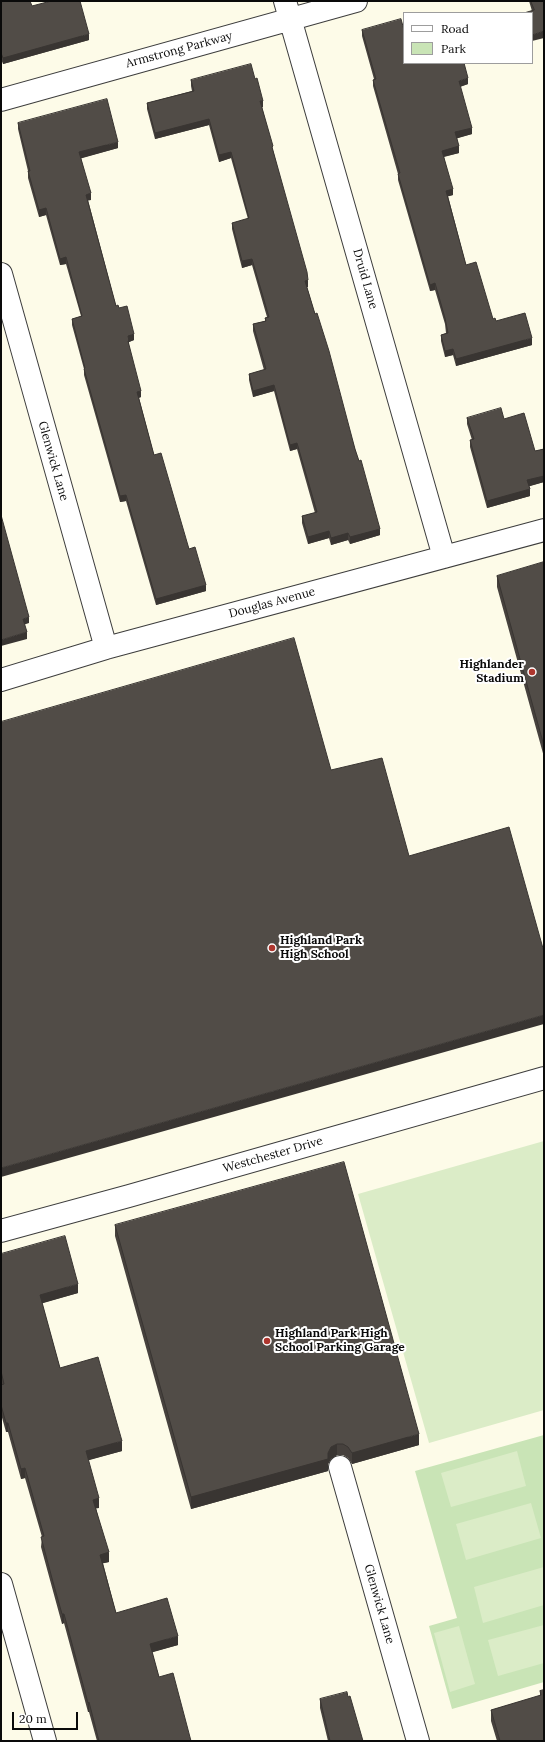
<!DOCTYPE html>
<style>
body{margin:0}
#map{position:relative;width:545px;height:1742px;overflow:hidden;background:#fdfbe8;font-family:Lora,serif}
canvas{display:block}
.frame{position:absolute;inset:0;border:2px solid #0a0a0a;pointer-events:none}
.legend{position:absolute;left:403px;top:12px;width:130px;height:52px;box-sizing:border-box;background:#fff;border:1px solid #9d9d9d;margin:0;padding:5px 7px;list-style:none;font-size:12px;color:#0a0a0a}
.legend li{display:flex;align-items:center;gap:8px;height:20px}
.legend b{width:20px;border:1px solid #9d9d9d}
.scale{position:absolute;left:12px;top:1712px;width:66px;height:18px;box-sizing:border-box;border:2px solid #0a0a0a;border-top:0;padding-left:5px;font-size:12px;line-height:14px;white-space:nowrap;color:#0a0a0a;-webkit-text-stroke:3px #fff;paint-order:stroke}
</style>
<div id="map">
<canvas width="545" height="1742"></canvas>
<div class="frame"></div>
<ul class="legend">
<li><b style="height:5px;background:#fff"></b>Road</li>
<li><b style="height:11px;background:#c9e4b6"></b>Park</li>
</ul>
<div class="scale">20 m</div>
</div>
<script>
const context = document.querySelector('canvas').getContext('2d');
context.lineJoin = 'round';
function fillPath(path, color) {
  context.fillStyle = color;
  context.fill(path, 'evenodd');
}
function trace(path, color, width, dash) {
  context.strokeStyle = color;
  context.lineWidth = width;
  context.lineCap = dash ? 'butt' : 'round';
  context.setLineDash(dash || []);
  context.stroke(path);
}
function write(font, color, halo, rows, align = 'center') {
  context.font = font + ' Lora,serif';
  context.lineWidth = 4;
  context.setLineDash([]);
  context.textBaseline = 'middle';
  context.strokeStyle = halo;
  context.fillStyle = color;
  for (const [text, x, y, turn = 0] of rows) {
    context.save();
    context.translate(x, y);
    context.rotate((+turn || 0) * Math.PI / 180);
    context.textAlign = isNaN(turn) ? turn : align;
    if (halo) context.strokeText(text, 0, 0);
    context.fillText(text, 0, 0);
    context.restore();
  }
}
fillPath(new Path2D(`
 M 544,1435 L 544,1682 L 452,1709 L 429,1626 L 457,1618 L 415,1471 Z`), '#c9e4b6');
fillPath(new Path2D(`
 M 544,1141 L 544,1410 L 429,1443 L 358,1194 Z
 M 517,1451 L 526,1486 L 451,1507 L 441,1473 Z
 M 531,1503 L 541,1538 L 466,1560 L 456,1524 Z
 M 544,1567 L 544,1605 L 483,1623 L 474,1587 Z
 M 544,1625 L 544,1663 L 498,1676 L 488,1640 Z
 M 459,1626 L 475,1684 L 450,1692 L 434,1633 Z`), '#dbecc7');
const minor = new Path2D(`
 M 285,1 L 444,557
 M 1,100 L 356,1
 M 1,274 L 106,648
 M 1,680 L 106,648 L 544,530
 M 1,1231 L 129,1196 L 544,1078
 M 340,1467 L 418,1741
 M 1,1584 L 45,1741`);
trace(minor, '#3d3d3d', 24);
trace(minor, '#fff', 22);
fillPath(new Path2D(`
 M 1,1 L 32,6 L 89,40 L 3,64 L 1,59 Z
 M 529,1 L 544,1 L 532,41 L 532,11 Z
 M 362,30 L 404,63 L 468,84 L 460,87 L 472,134 L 457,138 L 459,153 L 444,157 L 453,195 L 448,196 L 466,265 L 493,319 L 532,345 L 456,366 L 453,355 L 445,357 L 441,341 L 441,335 L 446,333 L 445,324 L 435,290 L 430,291 L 398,180 L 398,174 L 373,86 L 373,80 L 374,79 L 362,36 Z
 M 191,80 L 263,107 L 262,107 L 308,287 L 307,287 L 355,449 L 380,535 L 350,544 L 348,540 L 331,545 L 329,538 L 308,544 L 302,523 L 302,516 L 315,513 L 297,449 L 290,451 L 274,391 L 253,397 L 249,380 L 249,374 L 264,370 L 253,331 L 253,324 L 265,321 L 265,318 L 267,317 L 252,265 L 242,268 L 232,229 L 232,223 L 248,219 L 231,158 L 219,162 L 209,125 L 155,139 L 147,109 L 147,103 L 192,91 L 191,86 Z
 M 18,123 L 118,148 L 81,158 L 91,200 L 88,200 L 116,306 L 119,308 L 134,340 L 129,342 L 129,346 L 141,397 L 139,398 L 154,455 L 189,549 L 206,591 L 156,605 L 126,501 L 120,502 L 84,375 L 84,369 L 72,325 L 72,319 L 81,316 L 66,264 L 60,265 L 46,215 L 39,217 L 28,178 L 28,171 L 18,129 Z
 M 467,418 L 504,419 L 535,451 L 544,449 L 544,482 L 529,486 L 530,496 L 487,508 L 470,447 L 470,440 L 472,440 L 467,424 Z
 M 544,562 L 544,757 L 497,587 L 497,576 Z
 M 115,1225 L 419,1445 L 352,1464 L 348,1458 L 343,1455 L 337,1455 L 331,1459 L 328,1464 L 328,1471 L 191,1509 L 115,1236 Z
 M 1,1254 L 78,1293 L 42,1303 L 60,1368 L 122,1451 L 88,1460 L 99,1508 L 96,1508 L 109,1562 L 103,1563 L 116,1613 L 178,1645 L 152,1652 L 159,1677 L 191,1741 L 97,1741 L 89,1712 L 88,1712 L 64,1623 L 62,1624 L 41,1547 L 42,1537 L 25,1478 L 21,1479 L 8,1432 L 6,1432 L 1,1414 L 1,1385 L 2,1384 L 1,1381 Z
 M 544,1690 L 544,1741 L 497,1741 L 491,1721 L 491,1710 L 540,1696 L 540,1691 Z
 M 320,1699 L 363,1741 L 328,1741 L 320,1708 Z`), '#46413d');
fillPath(new Path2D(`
 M 544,31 L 544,38 L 532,41 L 532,35 Z
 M 89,34 L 89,40 L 3,64 L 3,58 Z
 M 468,78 L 468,84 L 459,87 L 459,81 Z
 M 260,101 L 263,101 L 263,107 L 260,108 Z
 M 209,119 L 209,125 L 155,139 L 155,133 Z
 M 472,128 L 472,134 L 455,139 L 455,132 Z
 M 118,142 L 118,148 L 79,159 L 79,152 Z
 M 459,146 L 459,153 L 442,157 L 442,151 Z
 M 231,152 L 231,158 L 219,162 L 219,155 Z
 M 453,189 L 453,195 L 446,197 L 446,191 Z
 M 91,193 L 91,200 L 86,201 L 86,195 Z
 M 46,208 L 46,215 L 39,217 L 39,210 Z
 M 66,257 L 66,264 L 60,265 L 60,259 Z
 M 252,259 L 252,265 L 242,268 L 242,261 Z
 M 308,280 L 308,287 L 305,287 L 305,281 Z
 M 435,283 L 435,290 L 430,291 L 430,285 Z
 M 134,334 L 134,340 L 129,342 L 129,347 L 128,348 L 128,336 Z
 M 532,338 L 532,345 L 456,366 L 456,359 Z
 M 453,349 L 453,355 L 445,357 L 445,351 Z
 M 274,385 L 274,391 L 253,397 L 253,391 Z
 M 141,391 L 141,397 L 137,398 L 137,392 Z
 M 297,443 L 297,449 L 290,451 L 290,445 Z
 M 544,476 L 544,482 L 527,487 L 527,480 Z
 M 530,489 L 530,496 L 487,508 L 487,501 Z
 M 126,495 L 126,501 L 120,502 L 120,496 Z
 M 380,529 L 380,535 L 350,544 L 350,537 Z
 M 329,531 L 329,538 L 308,544 L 308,537 Z
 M 348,533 L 348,540 L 331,545 L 331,538 Z
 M 206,585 L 206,591 L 156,605 L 156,599 Z
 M 29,617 L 29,623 L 23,625 L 23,619 Z
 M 27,632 L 27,639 L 1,646 L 1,640 Z
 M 544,1015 L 544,1024 L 1,1177 L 1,1168 Z
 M 78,1284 L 78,1293 L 40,1304 L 40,1295 Z
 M 6,1423 L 8,1423 L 8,1432 L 6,1432 Z
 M 419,1434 L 419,1445 L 352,1464 L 352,1453 Z
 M 122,1441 L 122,1451 L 86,1461 L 86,1451 Z
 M 337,1444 L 337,1455 L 331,1459 L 328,1464 L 328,1471 L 191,1509 L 191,1497 L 328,1453 L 331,1447 Z
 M 25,1468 L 25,1478 L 21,1479 L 21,1469 Z
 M 99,1498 L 99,1508 L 93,1509 L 93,1500 Z
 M 109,1552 L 109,1562 L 100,1564 L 100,1555 Z
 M 62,1614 L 64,1614 L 64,1623 L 62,1624 Z
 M 178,1636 L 178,1645 L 150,1653 L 150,1644 Z
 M 89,1702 L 89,1712 L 88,1712 L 88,1703 Z`), '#393532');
const building = new Path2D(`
 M 1,1 L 30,1 L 32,6 L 51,1 L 80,1 L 89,34 L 3,58 L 1,53 Z
 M 531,1 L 544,1 L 544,31 L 532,35 L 532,13 L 524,13 L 534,10 Z
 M 401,19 L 404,30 L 404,63 L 464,63 L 468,78 L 459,81 L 472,128 L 455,132 L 459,146 L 442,151 L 453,189 L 446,191 L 466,265 L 476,262 L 493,319 L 495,318 L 496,321 L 525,313 L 532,338 L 456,359 L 453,349 L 445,351 L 441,335 L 448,333 L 445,318 L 435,283 L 430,285 L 398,174 L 400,173 L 373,80 L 376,79 L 362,30 Z
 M 251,64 L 255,79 L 257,78 L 263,101 L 260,101 L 273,146 L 272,147 L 307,272 L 308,280 L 305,281 L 315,314 L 317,313 L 329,351 L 355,449 L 359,461 L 361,460 L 380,529 L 350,537 L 348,533 L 331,538 L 329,531 L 308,537 L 302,516 L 317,512 L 297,443 L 290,445 L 274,385 L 253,391 L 249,374 L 266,369 L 253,324 L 266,321 L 265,318 L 269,317 L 252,259 L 242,261 L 232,223 L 249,218 L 231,152 L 219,155 L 209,119 L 155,133 L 147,103 L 194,91 L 191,80 Z
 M 107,99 L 118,142 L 79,152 L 91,193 L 86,195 L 116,306 L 118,305 L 119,308 L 127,306 L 134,334 L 128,336 L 129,341 L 128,341 L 141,391 L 137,392 L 154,455 L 161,453 L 189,549 L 195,547 L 206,585 L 156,599 L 126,495 L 120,496 L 84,369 L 85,368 L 72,319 L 82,316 L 66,257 L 60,259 L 46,208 L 39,210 L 28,171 L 30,171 L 18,123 Z
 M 501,408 L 504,419 L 524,413 L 535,451 L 544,449 L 544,476 L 527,480 L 530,489 L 487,501 L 470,440 L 474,439 L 467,418 Z
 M 1,515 L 29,617 L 23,619 L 27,632 L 1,640 Z
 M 544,562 L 544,746 L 497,576 Z
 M 294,638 L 331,770 L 382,758 L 409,856 L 509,827 L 544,952 L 544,1015 L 1,1168 L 1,722 Z
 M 344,1162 L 419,1434 L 352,1453 L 348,1447 L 343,1444 L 337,1444 L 331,1447 L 328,1453 L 328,1459 L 191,1497 L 115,1225 Z
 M 65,1236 L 78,1284 L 40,1295 L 60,1368 L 98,1357 L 122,1441 L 86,1451 L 99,1498 L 93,1500 L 109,1552 L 100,1555 L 116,1613 L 167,1598 L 178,1636 L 150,1644 L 159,1677 L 173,1673 L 191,1741 L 99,1741 L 89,1702 L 88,1703 L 64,1614 L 62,1614 L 53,1582 L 41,1537 L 44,1536 L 25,1468 L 21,1469 L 8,1423 L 6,1423 L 1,1405 L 1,1385 L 4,1384 L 1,1371 L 1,1254 Z
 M 544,1690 L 544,1741 L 500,1741 L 491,1710 L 541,1695 L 540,1691 Z
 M 347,1692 L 348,1697 L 350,1696 L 363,1741 L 330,1741 L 320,1699 Z`);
fillPath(building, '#514c47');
trace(building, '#393532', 1);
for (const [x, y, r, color] of [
 [532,672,4,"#ae362e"],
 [272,948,4,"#ae362e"],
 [267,1341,4,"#ae362e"]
]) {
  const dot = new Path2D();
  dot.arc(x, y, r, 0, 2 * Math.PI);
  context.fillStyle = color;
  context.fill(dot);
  trace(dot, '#fff', 1.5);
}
write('12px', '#0a0a0a', '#fff', [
 ["Armstrong Parkway",179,50,-15],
 ["Druid Lane",365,279,74],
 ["Glenwick Lane",53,461,74],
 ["Douglas Avenue",272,603,-15],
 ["Westchester Drive",273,1155,-16],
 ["Glenwick Lane",379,1604,74]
]);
write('bold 12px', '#0a0a0a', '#fff', [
 ["Highlander",524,665,"right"],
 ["Stadium",524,679,"right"],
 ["Highland Park",280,941],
 ["High School",280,955],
 ["Highland Park High",275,1334],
 ["School Parking Garage",275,1348]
], 'left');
</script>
